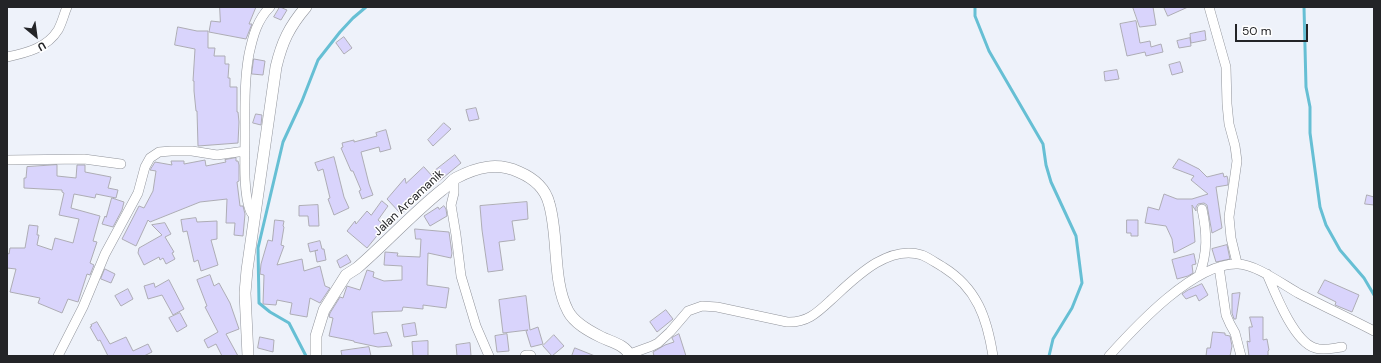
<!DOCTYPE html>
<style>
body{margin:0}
#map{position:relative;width:1381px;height:363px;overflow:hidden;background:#eef2fa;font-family:"DM Sans",sans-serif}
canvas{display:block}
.frame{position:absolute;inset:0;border:8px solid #232427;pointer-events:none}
.north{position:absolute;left:16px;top:16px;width:40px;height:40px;-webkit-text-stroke:3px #fff;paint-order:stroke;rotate:151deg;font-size:11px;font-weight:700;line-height:16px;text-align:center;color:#232427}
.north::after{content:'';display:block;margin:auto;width:14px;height:18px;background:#232427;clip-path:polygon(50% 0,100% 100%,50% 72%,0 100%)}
.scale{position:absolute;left:1235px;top:24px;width:73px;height:18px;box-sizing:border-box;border:2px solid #232427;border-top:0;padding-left:5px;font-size:12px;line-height:14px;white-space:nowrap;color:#232427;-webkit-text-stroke:3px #fff;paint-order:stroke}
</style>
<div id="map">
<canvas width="1381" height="363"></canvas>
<div class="frame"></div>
<div class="north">U</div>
<div class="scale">50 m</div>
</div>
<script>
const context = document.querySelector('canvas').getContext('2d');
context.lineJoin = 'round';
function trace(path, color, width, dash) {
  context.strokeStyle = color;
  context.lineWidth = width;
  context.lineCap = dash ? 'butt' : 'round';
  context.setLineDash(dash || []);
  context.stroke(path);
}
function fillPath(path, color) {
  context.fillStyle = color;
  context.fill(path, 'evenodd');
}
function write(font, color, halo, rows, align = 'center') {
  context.font = font + ' "DM Sans",sans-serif';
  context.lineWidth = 3;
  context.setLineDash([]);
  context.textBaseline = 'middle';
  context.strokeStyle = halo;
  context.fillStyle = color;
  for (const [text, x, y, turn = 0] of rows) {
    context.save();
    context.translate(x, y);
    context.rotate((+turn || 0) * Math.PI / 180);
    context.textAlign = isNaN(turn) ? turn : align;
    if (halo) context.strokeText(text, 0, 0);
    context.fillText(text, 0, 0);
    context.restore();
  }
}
trace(new Path2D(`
 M 975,7 L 975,16 L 989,51 L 1043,144 L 1046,165 L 1051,182 L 1076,236 L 1082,283 L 1072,308 L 1053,339 L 1049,356
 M 1304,7 L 1306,87 L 1310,107 L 1310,133 L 1320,207 L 1326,225 L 1340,250 L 1364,278 L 1374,295
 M 306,356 L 289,323 L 270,312 L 259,303 L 258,248 L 283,142 L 302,101 L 318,60 L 340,32 L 353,18 L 366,7`), '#66bfd4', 3);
const building = new Path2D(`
 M 220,7 L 256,7 L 249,24 L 252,24 L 246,39 L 209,32 L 211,21 L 220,22 Z
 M 280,7 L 287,10 L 281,20 L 274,17 Z
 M 1133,7 L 1153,7 L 1156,25 L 1140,27 Z
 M 1164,7 L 1188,7 L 1168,16 Z
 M 1136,21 L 1140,43 L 1150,41 L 1151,47 L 1161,44 L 1163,52 L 1146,56 L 1145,52 L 1127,56 L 1120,24 Z
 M 178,27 L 197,31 L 208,31 L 208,48 L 215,48 L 214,56 L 225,56 L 225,64 L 229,64 L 228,78 L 230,78 L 230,87 L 237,87 L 237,112 L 238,112 L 239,122 L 238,143 L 198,146 L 197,111 L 196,111 L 194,91 L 194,81 L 193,81 L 195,49 L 175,45 Z
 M 1205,31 L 1206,40 L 1191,43 L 1190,34 Z
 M 344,37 L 352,48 L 344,54 L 336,43 Z
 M 1190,38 L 1191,46 L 1179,48 L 1177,41 Z
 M 254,59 L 265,61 L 263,75 L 252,74 Z
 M 1180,62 L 1183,72 L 1172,75 L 1169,65 Z
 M 1117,70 L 1119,79 L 1105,81 L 1104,72 Z
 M 476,108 L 479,119 L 469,121 L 466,110 Z
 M 256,114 L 262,115 L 261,125 L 253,123 Z
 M 444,123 L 451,129 L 433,146 L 428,140 Z
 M 386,130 L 391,149 L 380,152 L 379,147 L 361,152 L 369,184 L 373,195 L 362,199 L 359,191 L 361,190 L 353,171 L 351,171 L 341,148 L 343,147 L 342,143 L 354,140 L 354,142 L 377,136 L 376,133 Z
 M 455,155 L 461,163 L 438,182 L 432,173 Z
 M 334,157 L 344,197 L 349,208 L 334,215 L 328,199 L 330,198 L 323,169 L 318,171 L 315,163 Z
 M 236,158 L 236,161 L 238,161 L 239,165 L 239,181 L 237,182 L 240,206 L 243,206 L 245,214 L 243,236 L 234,235 L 235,223 L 226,223 L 227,199 L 200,202 L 150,222 L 148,220 L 136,246 L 122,239 L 139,206 L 144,208 L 153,191 L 156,171 L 150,170 L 155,162 L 172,165 L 171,161 L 184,161 L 184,164 L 205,160 L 206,166 L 226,162 L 225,160 Z
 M 1179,159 L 1199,169 L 1207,177 L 1223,173 L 1224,177 L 1227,176 L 1228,180 L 1228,185 L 1216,187 L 1222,228 L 1212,233 L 1207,205 L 1204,203 L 1198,204 L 1196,207 L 1196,211 L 1192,205 L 1195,242 L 1174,253 L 1172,239 L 1166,226 L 1145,223 L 1148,207 L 1159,210 L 1164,194 L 1177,199 L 1192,199 L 1208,194 L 1191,180 L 1194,176 L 1173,168 Z
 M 57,165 L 57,176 L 76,178 L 77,165 L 85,165 L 85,172 L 111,177 L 108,188 L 118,190 L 116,198 L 96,194 L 95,198 L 74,194 L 71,208 L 100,216 L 93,241 L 97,242 L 90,263 L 94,265 L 90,275 L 87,274 L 78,302 L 68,299 L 62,313 L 38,303 L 40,298 L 10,292 L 16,269 L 7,268 L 7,253 L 9,254 L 10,248 L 25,248 L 29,225 L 38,226 L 37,235 L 39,235 L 37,245 L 52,250 L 55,238 L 73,243 L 79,219 L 59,215 L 64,193 L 62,192 L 62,190 L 24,188 L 24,178 L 26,178 L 27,167 Z
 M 424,167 L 433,177 L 410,197 L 414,202 L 401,214 L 387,199 L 405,178 L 406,183 Z
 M 1367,195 L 1374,197 L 1374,205 L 1365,204 Z
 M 112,198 L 124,202 L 122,210 L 113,227 L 102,224 L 105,216 L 106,217 Z
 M 382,201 L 388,206 L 378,220 L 385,226 L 367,248 L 347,231 L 355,221 L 356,224 L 367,211 L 371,215 Z
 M 527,202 L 528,219 L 512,221 L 515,240 L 499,242 L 503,270 L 488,272 L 482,230 L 480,206 Z
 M 318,205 L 319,226 L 309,226 L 308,216 L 299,216 L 299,206 Z
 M 444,206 L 446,209 L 447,216 L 430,226 L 424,216 L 438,207 L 439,209 Z
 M 196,218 L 197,222 L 217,221 L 217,239 L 211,240 L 218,265 L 201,271 L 198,260 L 194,262 L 187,231 L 183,232 L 181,220 Z
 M 275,220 L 284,221 L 283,226 L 284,227 L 281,245 L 284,246 L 277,265 L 302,259 L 304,271 L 320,266 L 325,286 L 330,288 L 320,303 L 310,298 L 307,317 L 290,314 L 292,303 L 277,300 L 276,305 L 263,304 L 264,275 L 260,274 L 261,264 L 268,240 L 272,241 Z
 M 1127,220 L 1138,220 L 1138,236 L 1131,236 L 1131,233 L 1127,233 Z
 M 165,223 L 171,234 L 165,237 L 174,252 L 172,253 L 175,259 L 166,264 L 163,258 L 160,260 L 159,257 L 144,265 L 138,253 L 139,248 L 162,235 L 152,225 Z
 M 415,229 L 449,232 L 452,253 L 451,258 L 428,253 L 427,285 L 449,288 L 446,308 L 423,305 L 423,309 L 403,307 L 402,311 L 372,312 L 374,334 L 387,332 L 392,346 L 378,347 L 354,342 L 354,341 L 329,336 L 333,318 L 329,317 L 330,313 L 340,297 L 343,298 L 347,286 L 360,290 L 367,270 L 374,272 L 373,277 L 384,281 L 402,280 L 402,266 L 384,265 L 385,252 L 398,253 L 397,256 L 420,257 L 421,239 L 416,239 Z
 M 320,241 L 322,249 L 324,249 L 326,260 L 317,262 L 315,251 L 318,250 L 310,252 L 308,244 Z
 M 1227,245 L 1230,259 L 1216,262 L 1212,249 Z
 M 1194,254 L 1196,264 L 1192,265 L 1193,273 L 1188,276 L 1177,279 L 1172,260 Z
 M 347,255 L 351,262 L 340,268 L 337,261 Z
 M 105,269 L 115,274 L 111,283 L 101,279 Z
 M 210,275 L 214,286 L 219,283 L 230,303 L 239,329 L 226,334 L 238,356 L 222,356 L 216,344 L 208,348 L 204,340 L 218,332 L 205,307 L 207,306 L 197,280 Z
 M 169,280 L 184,309 L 173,315 L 162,295 L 148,299 L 144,286 L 154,283 L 155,287 Z
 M 1325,280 L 1359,295 L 1352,312 L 1335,305 L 1336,302 L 1318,293 Z
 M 1202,284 L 1208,295 L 1199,301 L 1196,295 L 1186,299 L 1182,294 L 1188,290 Z
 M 128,289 L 133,299 L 121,306 L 115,296 Z
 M 1240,293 L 1236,319 L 1234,319 L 1232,313 L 1232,294 Z
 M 526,296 L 530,330 L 538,327 L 543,344 L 531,347 L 526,331 L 528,330 L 503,333 L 499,300 Z
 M 666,310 L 673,319 L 657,332 L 650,322 Z
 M 180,313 L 187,326 L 177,332 L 169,318 Z
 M 1250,317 L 1263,317 L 1263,340 L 1267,339 L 1269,350 L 1268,351 L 1268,356 L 1249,356 L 1247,341 L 1250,342 L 1249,327 L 1252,327 Z
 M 97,322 L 110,344 L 126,337 L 133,351 L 148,344 L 152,352 L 144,356 L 108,356 L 100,340 L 98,341 L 90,327 L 92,326 L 91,325 Z
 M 415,323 L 417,335 L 404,337 L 402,325 Z
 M 1213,332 L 1225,333 L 1225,335 L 1230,336 L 1232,346 L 1230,356 L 1206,356 L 1207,348 L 1210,348 Z
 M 507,334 L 509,351 L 497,352 L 495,336 Z
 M 679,334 L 686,356 L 654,356 L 653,352 L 665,345 L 674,342 L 672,338 Z
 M 554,335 L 564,346 L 552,356 L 543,346 Z
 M 260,337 L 274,340 L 273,352 L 258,348 Z
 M 428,341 L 428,356 L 413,356 L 412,342 Z
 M 470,343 L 471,356 L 457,356 L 456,345 Z
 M 369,347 L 371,356 L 342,356 L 341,351 Z
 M 575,348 L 595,356 L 572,356 Z`);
fillPath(building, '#d9d4fc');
trace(building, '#adacb4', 1);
const minor = new Path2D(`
 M 1209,7 L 1226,67 L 1227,104 L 1229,124 L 1235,146 L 1237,161 L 1229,217 L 1231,238 L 1237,263
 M 7,57 C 26,53 47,48 58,30 C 62,23 64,14 67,7
 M 7,160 L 84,159 L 121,164
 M 454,179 L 454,193 L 451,205 L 456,235 L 461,276 L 476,326 L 489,356
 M 255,217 C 253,215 251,213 250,210 C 243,192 245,156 245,136 C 245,109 244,81 249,54 C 253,36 257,20 270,7
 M 1219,267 L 1226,315 L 1230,324 L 1235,333 L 1241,356
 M 1267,274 C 1275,293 1294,342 1315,348 C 1323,351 1334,348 1342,347
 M 1199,276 C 1208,252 1207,233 1202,209
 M 630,354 L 652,346 L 658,343 L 670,332 L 688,311 L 702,306 L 717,307 L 787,322 C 807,323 817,313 831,300 C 854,279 887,244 922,255 C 929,258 936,263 943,267 C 977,288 987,318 993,356
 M 58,356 L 83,307 L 105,254 L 138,193 L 145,167 L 150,158 L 159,152 L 171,151 L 192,151 L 217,155 L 245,151
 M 1109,356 C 1136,326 1195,262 1238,264 C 1255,264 1282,284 1298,293 C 1323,306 1349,318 1374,331`);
const tertiary = new Path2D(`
 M 248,356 L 245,293 L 247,270 L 276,67 C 282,42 289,27 306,7
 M 316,356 L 316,336 L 324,310 L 346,275 L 357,268 C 386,243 412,214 442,190 C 447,187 452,180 456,178 C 477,167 497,162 519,172 C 533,178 545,188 549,203 C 559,236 552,281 568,311 C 574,323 589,331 601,337 C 611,342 626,345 630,356
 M 526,356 L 530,356`);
trace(minor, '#91949b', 10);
trace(tertiary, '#91949b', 12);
trace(minor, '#fff', 9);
trace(tertiary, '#fff', 11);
write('12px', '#232427', '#fff', [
 ["Jalan Arcamanik",409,203,-43]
]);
</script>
